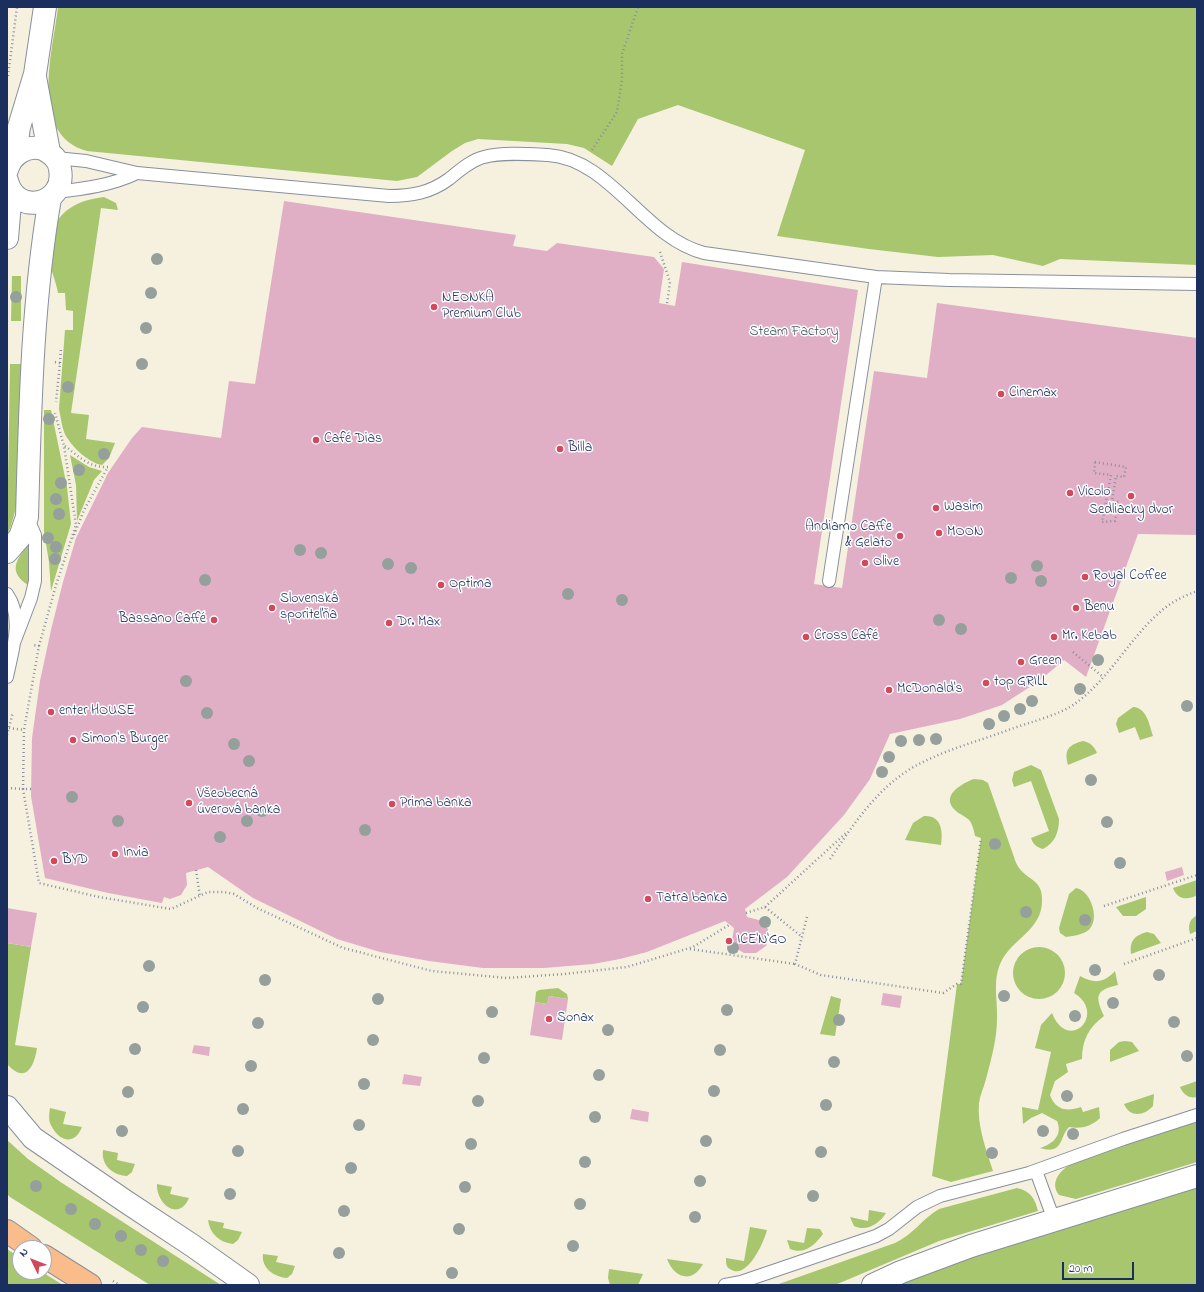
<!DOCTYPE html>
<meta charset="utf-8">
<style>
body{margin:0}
#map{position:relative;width:1204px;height:1292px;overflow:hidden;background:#f6f0df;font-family:"Indie Flower",sans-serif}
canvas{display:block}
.frame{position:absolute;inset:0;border:8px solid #1b2f5e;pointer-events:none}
.north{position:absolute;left:12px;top:1240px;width:40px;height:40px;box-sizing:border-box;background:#fff;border:1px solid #a4acbf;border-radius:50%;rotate:313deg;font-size:11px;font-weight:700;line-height:16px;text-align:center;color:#1b2f5e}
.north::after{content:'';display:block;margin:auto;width:14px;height:18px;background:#d1495b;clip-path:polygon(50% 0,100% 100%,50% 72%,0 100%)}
.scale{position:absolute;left:1062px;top:1262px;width:72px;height:18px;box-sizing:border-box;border:2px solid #1b2f5e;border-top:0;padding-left:5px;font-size:12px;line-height:14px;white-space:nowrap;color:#1b2f5e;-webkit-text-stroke:3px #fff;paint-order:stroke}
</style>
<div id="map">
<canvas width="1204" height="1292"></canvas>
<div class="frame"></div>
<div class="north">N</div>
<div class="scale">20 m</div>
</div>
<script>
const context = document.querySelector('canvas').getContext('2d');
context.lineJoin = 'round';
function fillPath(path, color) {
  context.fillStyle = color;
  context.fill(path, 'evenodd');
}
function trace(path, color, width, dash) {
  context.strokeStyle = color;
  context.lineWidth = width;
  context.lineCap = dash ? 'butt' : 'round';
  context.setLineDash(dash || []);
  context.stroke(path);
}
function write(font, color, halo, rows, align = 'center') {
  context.font = font + ' "Indie Flower",sans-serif';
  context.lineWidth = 3;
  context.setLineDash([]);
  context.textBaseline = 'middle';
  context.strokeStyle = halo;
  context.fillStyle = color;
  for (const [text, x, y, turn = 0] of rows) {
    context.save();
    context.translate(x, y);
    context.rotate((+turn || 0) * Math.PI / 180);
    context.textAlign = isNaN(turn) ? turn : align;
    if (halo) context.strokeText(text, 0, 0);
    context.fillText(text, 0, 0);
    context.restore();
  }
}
fillPath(new Path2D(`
 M 58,7 L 1197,7 L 1197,265 L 1060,259 L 1043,266 L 993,255 L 938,257 L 869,249 L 777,236 L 805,150 L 678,105 L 638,119 L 612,166 L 584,148 L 567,144 L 478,139 L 465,143 L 452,151 L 417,177 L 397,181 L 87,151 C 28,135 53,51 58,7 Z
 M 104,197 L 116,203 L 118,210 L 101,208 L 71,413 L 89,415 L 86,439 L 115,443 L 109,458 L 102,465 C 89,463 73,448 66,436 C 62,429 61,418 59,409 L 65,330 L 73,330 L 73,311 L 66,310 L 65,293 L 58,293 C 56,281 50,269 49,257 C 47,220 68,201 104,197 Z
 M 12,276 L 21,276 L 21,321 L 11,321 Z
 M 10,364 L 21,364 C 21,416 28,489 7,536 Z
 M 44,410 L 51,410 L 67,487 L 71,524 L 51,591 L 49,562 L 44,532 Z
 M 70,455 L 89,467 L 102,471 L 94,480 L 77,521 L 76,485 Z
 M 28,544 L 28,585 C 7,571 17,560 28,544 Z
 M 1133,707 C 1147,708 1149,724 1153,736 L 1140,740 L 1135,727 L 1119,733 L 1116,724 L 1118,718 Z
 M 1083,741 C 1091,743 1094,746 1097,753 L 1068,765 C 1064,750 1068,745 1083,741 Z
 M 1031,765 L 1041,770 L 1059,819 C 1059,832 1055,843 1043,849 C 1036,847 1033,844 1031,838 L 1049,831 L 1031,781 L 1014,787 L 1012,780 L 1014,772 Z
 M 974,779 L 983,780 L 988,783 L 1014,857 C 1015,861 1017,865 1019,868 C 1029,881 1043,880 1042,901 C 1042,930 1012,939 1001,962 C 992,981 998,1000 997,1019 C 997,1039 991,1060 986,1079 C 984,1087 980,1095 979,1103 C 977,1126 986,1149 993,1171 L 951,1182 L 932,1176 L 957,984 L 961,984 L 981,838 L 975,836 C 974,831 973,826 970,821 C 966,816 960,815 955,810 C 940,796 962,783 974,779 Z
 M 924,816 C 942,815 943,832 941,845 L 905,840 L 913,823 Z
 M 1197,880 L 1197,895 C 1187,901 1177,899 1173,888 Z
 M 1076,888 C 1090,890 1099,916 1091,927 C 1087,934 1074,936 1066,937 L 1060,933 L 1059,928 L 1069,894 Z
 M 1146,897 L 1146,909 L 1136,916 L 1123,916 L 1116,907 Z
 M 1197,915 L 1197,931 L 1190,934 C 1188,925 1189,920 1197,915 Z
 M 1147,932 L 1154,934 L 1161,943 L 1131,954 C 1129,941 1135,935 1147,932 Z
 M 7,943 L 31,947 L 15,1045 L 37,1048 C 34,1068 25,1084 7,1064 Z
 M1013 973a26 26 0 1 1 52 0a26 26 0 1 1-52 0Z
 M 1115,971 L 1118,985 C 1095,990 1095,996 1104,1016 C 1089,1027 1082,1040 1082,1059 L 1066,1064 L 1068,1072 L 1055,1081 L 1050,1095 C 1055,1110 1067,1112 1081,1107 L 1083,1112 L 1099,1107 L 1100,1118 C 1091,1127 1080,1129 1069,1127 C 1059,1137 1064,1155 1040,1148 C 1053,1144 1063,1135 1057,1121 L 1042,1113 L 1031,1118 L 1023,1124 L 1022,1107 L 1038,1110 L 1051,1052 L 1035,1048 L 1041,1025 L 1052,1013 C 1068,1054 1108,1014 1074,993 L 1080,976 C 1094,984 1104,983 1115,971 Z
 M 558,988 L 567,994 L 568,999 L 549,996 L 547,1004 L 535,1002 L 536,992 L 539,990 Z
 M 831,996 L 841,999 L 835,1036 L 820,1034 Z
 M 1125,1041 L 1132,1042 L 1139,1051 L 1110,1062 L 1110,1050 L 1119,1042 Z
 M 1197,1081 L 1197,1097 C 1189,1099 1183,1094 1180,1087 Z
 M 1154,1094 L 1153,1106 C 1144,1116 1130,1118 1124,1104 Z
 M 50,1108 L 66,1112 L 63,1124 L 82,1127 C 75,1145 60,1142 52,1127 C 48,1121 49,1115 50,1108 Z
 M 1197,1121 L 1197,1162 L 1076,1199 L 1059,1195 C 1052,1186 1055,1177 1064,1169 C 1070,1163 1081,1161 1089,1157 C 1124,1142 1160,1132 1197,1121 Z
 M 7,1140 L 28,1159 L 62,1183 L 221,1285 L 150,1285 L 10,1197 L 7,1194 Z
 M 103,1150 L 118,1153 L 117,1160 L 135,1164 L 132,1172 L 127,1176 C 112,1175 101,1165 103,1150 Z
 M 157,1184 L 172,1187 L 170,1194 L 189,1198 C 179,1222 156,1204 157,1184 Z
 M 1017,1188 C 1030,1191 1035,1198 1038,1211 L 939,1241 L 835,1285 L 776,1285 L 895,1243 C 913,1235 923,1218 939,1209 Z
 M 1197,1188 L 1197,1285 L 893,1285 L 974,1254 Z
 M 869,1210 L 886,1213 C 879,1224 866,1232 854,1226 L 850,1217 L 868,1221 Z
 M 208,1220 L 224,1223 L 223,1228 L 242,1232 L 238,1240 L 233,1244 C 219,1242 210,1234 208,1220 Z
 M 750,1227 L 767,1230 C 764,1242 747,1281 730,1269 C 726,1267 726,1263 726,1258 L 744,1261 Z
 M 807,1228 L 820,1229 L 823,1234 C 815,1245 804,1255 790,1249 L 787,1240 L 804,1243 Z
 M 7,1249 L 20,1258 L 20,1272 L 42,1272 L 63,1285 L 7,1285 Z
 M 263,1254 L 278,1256 L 276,1262 L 295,1266 L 292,1274 L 287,1278 C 274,1277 261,1268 263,1254 Z
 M 667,1259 L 703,1264 C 692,1284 674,1278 667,1259 Z
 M 609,1269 L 643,1274 L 638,1285 L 610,1285 L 608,1278 Z`), '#a7c66e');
fillPath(new Path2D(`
 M 284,201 L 516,235 L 513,246 L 547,251 L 557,243 L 654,257 L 664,269 L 659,303 L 675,306 L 682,262 L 858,290 L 814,584 L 842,588 L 874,371 L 927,378 L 937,303 L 1197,338 L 1197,535 L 1138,534 L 1086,677 L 1064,660 L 1039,681 L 1002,705 L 960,719 L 890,734 L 870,779 L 844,815 L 787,877 L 745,909 L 747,917 L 759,920 L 768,929 L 768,941 L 766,946 L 756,953 L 744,953 L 739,950 L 732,940 L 734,928 L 725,921 L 647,952 L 620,959 L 593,964 L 544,968 L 483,968 L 429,961 L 380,952 L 337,939 L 253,898 L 208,867 L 186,873 L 187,885 L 181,895 L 170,899 L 164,897 L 162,903 L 108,893 L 45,878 L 31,796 L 32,738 L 40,681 L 51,630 L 63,582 L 76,538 L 108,473 L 132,438 L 142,427 L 221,438 L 229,381 L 255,384 Z
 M 1182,867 L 1184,875 L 1167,881 L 1165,872 Z
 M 7,908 L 37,913 L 31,947 L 7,943 Z
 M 883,993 L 902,996 L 900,1008 L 881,1005 Z
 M 549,996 L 568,999 L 562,1040 L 530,1035 L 535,1002 L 547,1004 Z
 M 194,1045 L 210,1047 L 209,1056 L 192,1053 Z
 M 404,1074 L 422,1077 L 420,1086 L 402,1084 Z
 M 632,1109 L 649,1112 L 648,1122 L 630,1119 Z`), '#e0afc6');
const service = new Path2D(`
 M 56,158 L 86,161 L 137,173 L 389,196 C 411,196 430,193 449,179 C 459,171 471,160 484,157 C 502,152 529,154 548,155 C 611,159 644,238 704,253 L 876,277 L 949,280 L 1197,284
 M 56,192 C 83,189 113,185 137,173
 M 829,581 L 876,277
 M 7,594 C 24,618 12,651 7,677
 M 15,640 L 31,598 L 35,581 L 35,535 L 27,517
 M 1036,1171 L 1054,1220
 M 725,1285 L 741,1282 L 876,1236 L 889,1229 L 917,1207 L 940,1196 L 1029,1173 L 1123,1139 L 1197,1115`);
const minor = new Path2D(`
 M 35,77 L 49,152
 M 15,155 L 19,127 L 35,74 L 45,7
 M 7,170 C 11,155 27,144 43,149 C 51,153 59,160 60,169 C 67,205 16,217 7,181
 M 7,238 L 11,191
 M 7,552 L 20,537 L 27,517 C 30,410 32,303 50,198
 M 7,1107 L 33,1138 L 125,1201 L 193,1246 L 248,1285
 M 873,1285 L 901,1272 L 971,1246 L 1197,1176`);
const trunk = new Path2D(`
 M 7,1231 L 31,1248
 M 44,1256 L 90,1285`);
trace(service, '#88909e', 14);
trace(minor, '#88909e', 24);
trace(trunk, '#88909e', 24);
trace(new Path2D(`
 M 8,76 L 17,7
 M 592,150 L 617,112 L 622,80 L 622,54 L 638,7
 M 660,252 L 670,282 L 667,304
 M 55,362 L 60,363 L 56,402
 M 60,363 L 61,347
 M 65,446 C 78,456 90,468 108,467 L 84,510 L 73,538
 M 1095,462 L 1126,467 L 1124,477 L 1116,476 L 1112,501 L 1118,502 L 1115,521 L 1102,522 L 1111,475 L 1094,473 Z
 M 39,646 L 56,585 L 76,525 L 64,446 L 55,413
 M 1073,652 L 1103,677
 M 9,728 L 24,730
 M 7,735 L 13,712
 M 7,788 L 23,789 L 39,883 L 99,897 L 171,909 L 208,892 L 224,892 L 234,894 L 257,908 L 343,948 L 432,971 L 507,978 L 564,974 L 627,967 L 693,947 L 729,925
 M 31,789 L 23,789 L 24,730 L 39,646 L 33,645
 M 830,859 C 855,822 881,782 923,762 C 951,748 982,740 1011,729 C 1030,722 1060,715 1076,703 C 1110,678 1129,639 1160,612 C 1171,602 1184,596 1197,591
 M 196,870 L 200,897
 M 1104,906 L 1197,875
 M 765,907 L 846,833
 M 746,913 L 765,907 L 801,936
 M 807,917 L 795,964 L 821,975 L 943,993 L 957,984 L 961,984 L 981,838
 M 690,949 L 795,964
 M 1124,964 L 1197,938
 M 113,1281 L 120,1285`), '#88909e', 2.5, [1, 3]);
trace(service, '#fff', 12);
trace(minor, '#fff', 22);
trace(trunk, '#f9bc8a', 22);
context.fillStyle = '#959f9b';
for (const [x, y] of [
 [157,259],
 [151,293],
 [16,297],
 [146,328],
 [142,364],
 [68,387],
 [49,419],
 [104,454],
 [79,470],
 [61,483],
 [56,499],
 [59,514],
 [48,538],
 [56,547],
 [300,550],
 [321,553],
 [55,559],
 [388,564],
 [1037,566],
 [411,568],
 [1011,578],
 [205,580],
 [1041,581],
 [568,594],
 [622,600],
 [939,620],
 [961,629],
 [1098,660],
 [186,681],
 [1080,689],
 [1032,701],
 [1187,706],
 [1020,709],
 [207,713],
 [1004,716],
 [989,724],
 [936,739],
 [919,740],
 [901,741],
 [234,744],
 [889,757],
 [249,761],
 [882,772],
 [1091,780],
 [72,797],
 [262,811],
 [118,821],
 [247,821],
 [1107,822],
 [365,830],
 [220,837],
 [995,844],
 [1120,863],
 [1026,912],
 [1085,920],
 [765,922],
 [733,948],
 [149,966],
 [1095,970],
 [1159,975],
 [265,980],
 [1004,996],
 [378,999],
 [1113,1003],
 [143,1007],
 [727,1010],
 [492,1012],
 [1075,1016],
 [839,1020],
 [1174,1022],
 [258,1023],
 [608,1030],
 [373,1040],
 [135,1049],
 [720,1050],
 [1187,1056],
 [484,1058],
 [834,1062],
 [251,1066],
 [599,1075],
 [364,1084],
 [714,1091],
 [128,1092],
 [1067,1096],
 [478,1101],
 [826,1105],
 [243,1109],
 [595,1117],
 [359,1125],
 [122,1131],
 [1043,1131],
 [1073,1134],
 [706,1141],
 [471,1144],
 [238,1151],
 [821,1152],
 [992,1153],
 [585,1162],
 [351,1168],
 [700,1181],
 [36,1186],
 [465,1187],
 [230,1194],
 [813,1196],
 [580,1204],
 [71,1209],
 [344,1211],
 [695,1217],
 [95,1224],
 [459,1229],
 [121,1236],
 [573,1246],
 [141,1250],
 [339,1253],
 [163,1261],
 [452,1273]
]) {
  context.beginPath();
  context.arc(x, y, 6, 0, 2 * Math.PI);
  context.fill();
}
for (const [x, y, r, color] of [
 [434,307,4,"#d1495b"],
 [1001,394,4,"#d1495b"],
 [316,440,4,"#d1495b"],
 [560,449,4,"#d1495b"],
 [1070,493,4,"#d1495b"],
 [1131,496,4,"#d1495b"],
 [936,508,4,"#d1495b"],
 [939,533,4,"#d1495b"],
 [900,536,4,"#d1495b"],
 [865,563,4,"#d1495b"],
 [1085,577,4,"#d1495b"],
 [441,585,4,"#d1495b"],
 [272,608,4,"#d1495b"],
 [1076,608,4,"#d1495b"],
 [214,620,4,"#d1495b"],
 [389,623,4,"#d1495b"],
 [806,637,4,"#d1495b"],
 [1054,637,4,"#d1495b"],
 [1021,662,4,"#d1495b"],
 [986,683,4,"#d1495b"],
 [889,690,4,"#d1495b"],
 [51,712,4,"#d1495b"],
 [73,740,4,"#d1495b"],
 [189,803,4,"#d1495b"],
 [392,804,4,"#d1495b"],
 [115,854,4,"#d1495b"],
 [54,861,4,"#d1495b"],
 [648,899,4,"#d1495b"],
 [729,941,4,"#d1495b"],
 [549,1019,4,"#d1495b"]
]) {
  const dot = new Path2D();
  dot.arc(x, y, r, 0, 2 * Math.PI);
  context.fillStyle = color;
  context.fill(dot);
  trace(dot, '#fff', 1.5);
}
write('14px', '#1b2f5e', '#fff', [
 ["NEONKA",442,299],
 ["Premium Club",442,315],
 ["Cinemax",1009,394],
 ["Café Dias",324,440],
 ["Billa",568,449],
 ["Vicolo",1078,493],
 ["Wasim",944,508],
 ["Sedliacky dvor",1131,511,"center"],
 ["Andiamo Caffe",892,528,"right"],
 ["& Gelato",892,544,"right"],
 ["MOON",947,533],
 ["Olive",873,563],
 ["Royal Coffee",1093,577],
 ["Optima",449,585],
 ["Slovenská",280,600],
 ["sporiteľňa",280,616],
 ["Benu",1084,608],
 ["Bassano Caffé",206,620,"right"],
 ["Dr. Max",397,623],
 ["Cross Café",814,637],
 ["Mr. Kebab",1062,637],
 ["Green",1029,662],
 ["top GRILL",994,683],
 ["McDonald's",897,690],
 ["enter HOUSE",59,712],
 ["Simon's Burger",81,740],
 ["Všeobecná",197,795],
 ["úverová banka",197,811],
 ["Prima banka",400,804],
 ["Invia",123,854],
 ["BYD",62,861],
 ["Tatra banka",656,899],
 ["ICE'N'GO",737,941],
 ["Sonax",557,1019]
], 'left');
write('14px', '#455c63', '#fff', [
 ["Steam Factory",794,333]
]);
</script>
